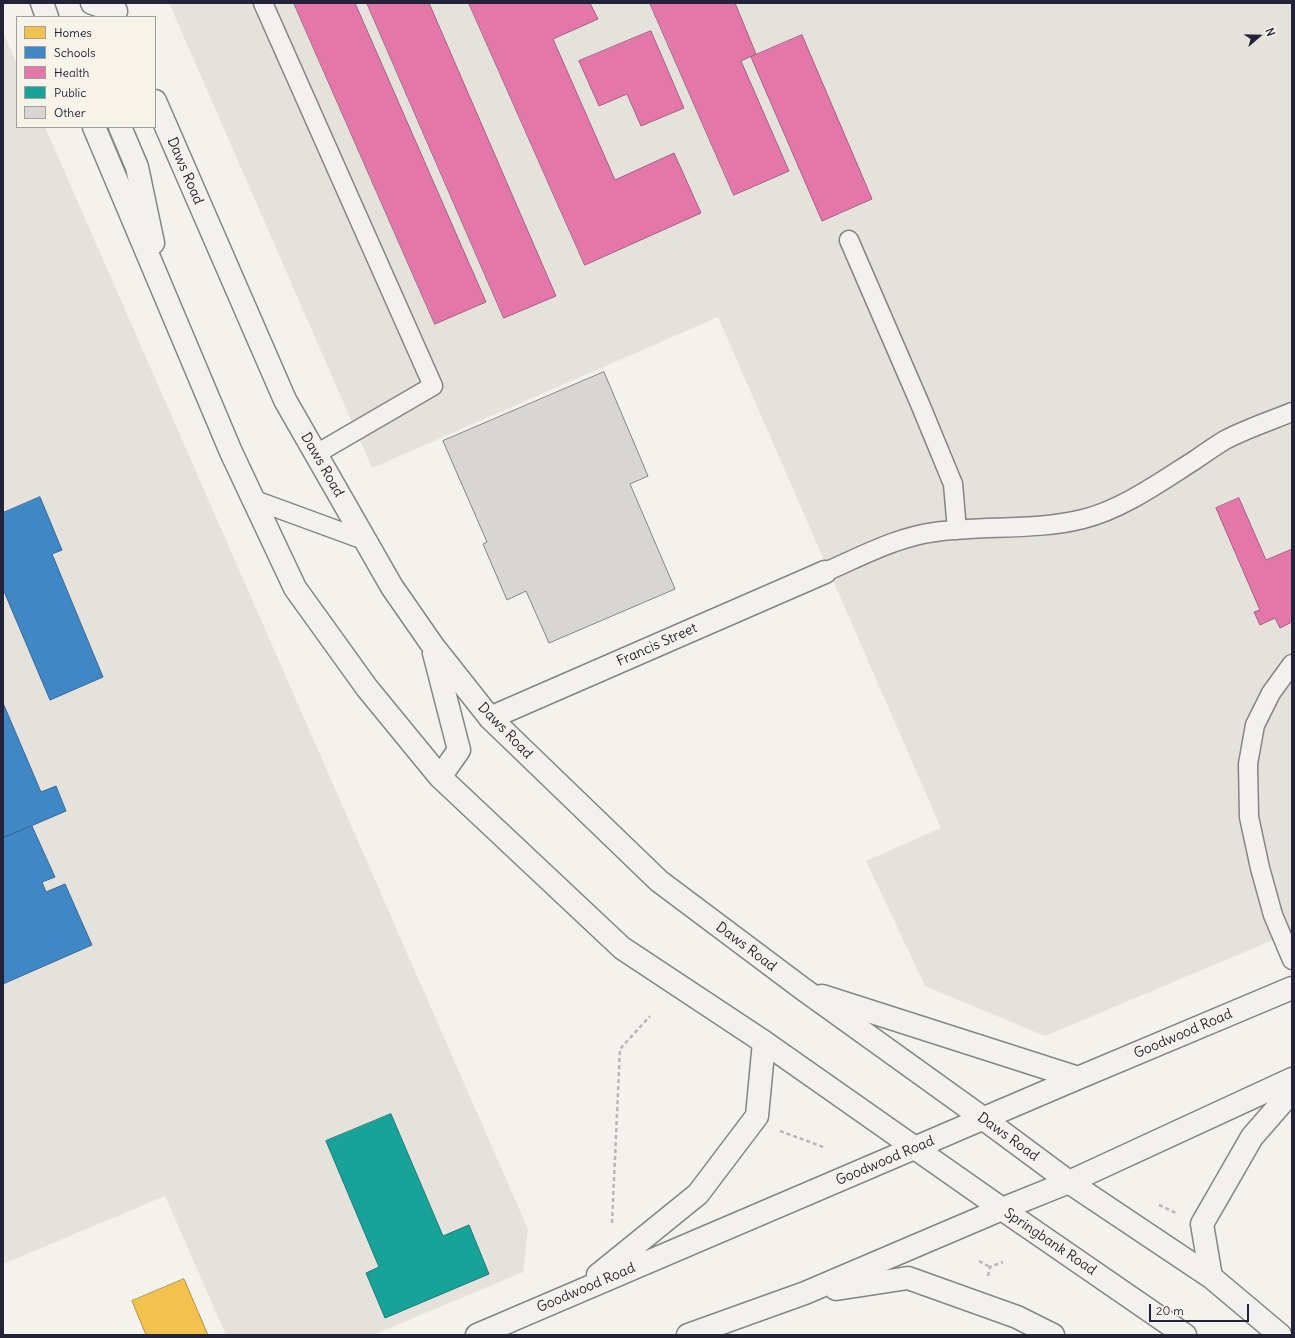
<!DOCTYPE html>
<style>
body{margin:0}
#map{position:relative;width:1295px;height:1338px;overflow:hidden;background:#f4f2ec;font-family:Delius,sans-serif}
canvas{display:block}
.frame{position:absolute;inset:0;border:4px solid #22223b;pointer-events:none}
.legend{position:absolute;left:16px;top:16px;width:140px;height:112px;box-sizing:border-box;background:#f7f3e8;border:1px solid #a29fa3;margin:0;padding:5px 7px;list-style:none;font-size:12px;color:#22223b}
.legend li{display:flex;align-items:center;gap:8px;height:20px}
.legend b{width:20px;border:1px solid #a29fa3}
.north{position:absolute;left:1239px;top:16px;width:40px;height:40px;-webkit-text-stroke:3px #f7f3e8;paint-order:stroke;rotate:70deg;font-size:11px;font-weight:700;line-height:16px;text-align:center;color:#22223b}
.north::after{content:'';display:block;margin:auto;width:14px;height:18px;background:#22223b;clip-path:polygon(50% 0,100% 100%,50% 72%,0 100%)}
.scale{position:absolute;left:1149px;top:1304px;width:100px;height:18px;box-sizing:border-box;border:2px solid #22223b;border-top:0;padding-left:5px;font-size:12px;line-height:14px;white-space:nowrap;color:#22223b;-webkit-text-stroke:3px #f7f3e8;paint-order:stroke}
</style>
<div id="map">
<canvas width="1295" height="1338"></canvas>
<div class="frame"></div>
<ul class="legend">
<li><b style="height:11px;background:#f2c14e"></b>Homes</li>
<li><b style="height:11px;background:#3f88c5"></b>Schools</li>
<li><b style="height:11px;background:#e377a8"></b>Health</li>
<li><b style="height:11px;background:#17a398"></b>Public</li>
<li><b style="height:11px;background:#d7d6d3"></b>Other</li>
</ul>
<div class="north">N</div>
<div class="scale">20 m</div>
</div>
<script>
const context = document.querySelector('canvas').getContext('2d');
context.lineJoin = 'round';
function fillPath(path, color) {
  context.fillStyle = color;
  context.fill(path, 'evenodd');
}
function trace(path, color, width, dash) {
  context.strokeStyle = color;
  context.lineWidth = width;
  context.lineCap = dash ? 'butt' : 'round';
  context.setLineDash(dash || []);
  context.stroke(path);
}
function write(font, color, halo, rows, align = 'center') {
  context.font = font + ' Delius,sans-serif';
  context.lineWidth = 4;
  context.setLineDash([]);
  context.textBaseline = 'middle';
  context.strokeStyle = halo;
  context.fillStyle = color;
  for (const [text, x, y, turn = 0] of rows) {
    context.save();
    context.translate(x, y);
    context.rotate((+turn || 0) * Math.PI / 180);
    context.textAlign = isNaN(turn) ? turn : align;
    if (halo) context.strokeText(text, 0, 0);
    context.fillText(text, 0, 0);
    context.restore();
  }
}
fillPath(new Path2D(`
 M 169,3 L 1292,3 L 1292,932 L 1045,1036 L 925,986 L 866,861 L 941,828 L 718,317 L 372,468 Z
 M 3,32 L 17,64 L 17,127 L 45,127 L 528,1229 L 523,1272 L 373,1335 L 226,1335 L 165,1196 L 3,1264 Z`), '#e5e2dc');
const homes = new Path2D(`
 M 184,1279 L 208,1335 L 146,1335 L 132,1301 Z`);
fillPath(homes, '#f2c14e');
trace(homes, '#b49148', 1);
const schools = new Path2D(`
 M 40,497 L 62,550 L 52,554 L 103,677 L 50,700 L 3,589 L 3,513 Z
 M 3,703 L 41,792 L 56,786 L 66,811 L 3,838 Z
 M 32,826 L 55,877 L 42,882 L 46,892 L 65,884 L 92,945 L 3,984 L 3,838 Z`);
fillPath(schools, '#3f88c5');
trace(schools, '#36699c', 1);
const health = new Path2D(`
 M 294,3 L 355,3 L 486,302 L 435,324 Z
 M 367,3 L 429,3 L 556,296 L 504,318 Z
 M 469,3 L 590,3 L 598,19 L 553,39 L 615,180 L 674,153 L 701,213 L 585,265 Z
 M 650,3 L 735,3 L 756,54 L 741,61 L 789,171 L 734,195 Z
 M 651,31 L 684,108 L 641,126 L 627,94 L 599,106 L 579,61 Z
 M 802,35 L 872,199 L 822,221 L 751,57 Z
 M 1239,498 L 1266,560 L 1292,549 L 1292,622 L 1280,628 L 1275,618 L 1260,625 L 1254,612 L 1260,610 L 1216,508 Z`);
fillPath(health, '#e377a8');
trace(health, '#a95e87', 1);
const public = new Path2D(`
 M 391,1114 L 443,1236 L 469,1225 L 489,1274 L 385,1318 L 366,1273 L 379,1267 L 326,1141 Z`);
fillPath(public, '#17a398');
trace(public, '#1a7c7c', 1);
const building = new Path2D(`
 M 604,372 L 648,476 L 630,484 L 675,589 L 549,643 L 526,591 L 507,600 L 483,544 L 487,542 L 443,441 Z`);
fillPath(building, '#d7d6d3');
trace(building, '#858486', 1);
const lane = new Path2D(`
 M 263,3 L 433,386 L 316,454
 M 849,240 L 920,404 L 953,484 L 957,530
 M 252,499 L 364,540
 M 825,572 C 860,557 896,537 935,532 C 984,525 1035,531 1083,519 C 1123,509 1160,482 1195,460 C 1205,453 1215,446 1225,440 C 1246,429 1270,421 1292,412
 M 1292,664 L 1271,693 L 1255,725 L 1248,764 L 1249,817 L 1260,868 L 1273,915 L 1292,960`);
const street = new Path2D(`
 M 490,718 L 825,572`);
const secondary = new Path2D(`
 M 42,3 L 47,17
 M 92,3 L 116,11
 M 155,101 L 285,400 L 392,587 L 433,646 L 490,718 L 659,881 L 803,989 L 984,1119 L 1069,1182 L 1211,1277 L 1280,1335
 M 94,127 L 231,452 L 295,588 L 367,688 L 440,777 L 622,948 L 764,1042 L 1002,1209 L 1185,1335
 M 120,127 L 137,167 L 153,243
 M 434,653 L 459,750 L 440,777
 M 822,996 L 1078,1078
 M 598,1275 L 698,1194 L 757,1116 L 764,1042
 M 1211,1277 L 1202,1224 L 1252,1137 L 1286,1098 L 1292,1094
 M 836,1289 L 908,1278 L 1017,1317 L 1053,1335
 M 477,1335 L 1078,1078 L 1292,988
 M 688,1335 L 805,1293 L 1002,1209 L 1069,1182 L 1292,1079`);
trace(lane, '#858486', 21);
trace(street, '#858486', 25);
trace(secondary, '#858486', 25);
trace(new Path2D(`
 M 780,1131 L 826,1148
 M 1159,1205 L 1176,1213
 M 612,1223 L 620,1049 L 650,1016
 M 979,1261 L 990,1267
 M 988,1276 L 990,1267 L 1003,1262`), '#b8b6b6', 2.5, [4, 3]);
trace(lane, '#f2f1ed', 18);
trace(street, '#f2f1ed', 22);
trace(secondary, '#f2f1ed', 22);
write('14px', '#22223b', '#f7f3e8', [
 ["Daws Road",185,171,67],
 ["Daws Road",322,465,60],
 ["Francis Street",657,645,-24],
 ["Daws Road",505,731,46],
 ["Daws Road",746,947,37],
 ["Goodwood Road",1183,1034,-23],
 ["Daws Road",1008,1137,36],
 ["Goodwood Road",885,1161,-23],
 ["Springbank Road",1050,1242,34],
 ["Goodwood Road",586,1288,-23]
]);
</script>
